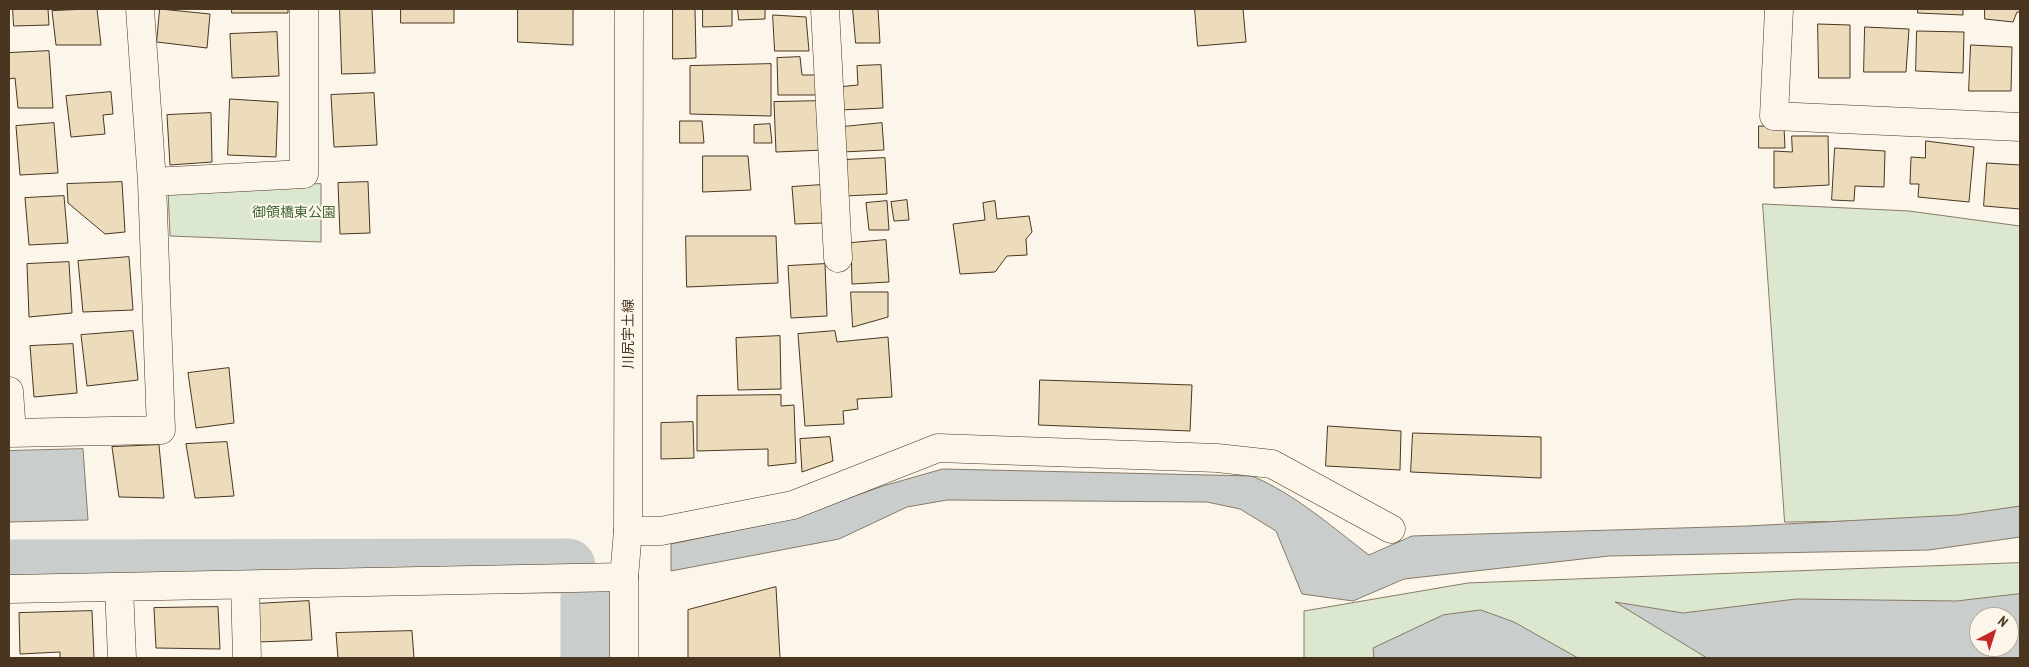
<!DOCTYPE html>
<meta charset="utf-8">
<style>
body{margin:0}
#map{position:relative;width:2029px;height:667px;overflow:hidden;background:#fbf6e9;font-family:"PT Sans Narrow",sans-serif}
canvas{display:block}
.frame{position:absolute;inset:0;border:10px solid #4a3520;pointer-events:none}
.north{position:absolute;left:1969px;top:607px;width:50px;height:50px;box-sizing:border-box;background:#fbf6e9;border:1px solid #b4a999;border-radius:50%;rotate:40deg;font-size:14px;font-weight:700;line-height:20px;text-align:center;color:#4a3520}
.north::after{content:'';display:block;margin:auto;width:18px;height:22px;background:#c62828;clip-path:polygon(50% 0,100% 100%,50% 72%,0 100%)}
</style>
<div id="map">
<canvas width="2029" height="667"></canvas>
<div class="frame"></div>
<div class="north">N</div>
</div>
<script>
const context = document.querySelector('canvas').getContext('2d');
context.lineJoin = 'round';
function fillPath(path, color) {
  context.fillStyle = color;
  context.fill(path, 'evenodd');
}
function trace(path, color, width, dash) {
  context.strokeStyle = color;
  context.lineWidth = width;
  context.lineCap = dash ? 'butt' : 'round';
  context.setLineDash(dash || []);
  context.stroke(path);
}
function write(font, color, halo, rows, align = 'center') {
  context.font = font + ' "PT Sans Narrow","Noto Sans JP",sans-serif';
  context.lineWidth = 4;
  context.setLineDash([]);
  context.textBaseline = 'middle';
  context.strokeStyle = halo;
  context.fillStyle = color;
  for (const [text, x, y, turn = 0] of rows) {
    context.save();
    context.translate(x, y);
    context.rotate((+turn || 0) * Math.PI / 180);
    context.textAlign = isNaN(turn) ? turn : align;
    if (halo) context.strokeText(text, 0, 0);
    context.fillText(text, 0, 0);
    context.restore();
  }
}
const green = new Path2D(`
 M 321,184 L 321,242 L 170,236 L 168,189 Z
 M 1763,204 L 1909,211 L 2020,226 L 2020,508 L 1971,520 L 1785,522 Z
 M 2020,563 L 2020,658 L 1304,658 L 1304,611 L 1468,583 ZM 1979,617 L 2009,617 L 2009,647 L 1979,647 Z`);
fillPath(green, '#dce7d0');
trace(green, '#887966', 1);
const water = new Path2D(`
 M 83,449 L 88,520 L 9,522 L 9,451 Z
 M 943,469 L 1252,476 C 1295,494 1332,527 1369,555 L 1412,536 L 1747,526 L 1958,515 L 2020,506 L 2020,537 L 1929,550 L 1609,556 L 1404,579 L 1353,601 L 1302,594 L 1276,531 L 1240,509 L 1207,502 L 947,500 L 907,507 L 839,539 L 671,571 L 671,544 L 786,520 L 883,486 Z
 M 2020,594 L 2020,658 L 1707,658 L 1615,602 L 1683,613 L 1796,599 L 1956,601 ZM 1979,617 L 2009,617 L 2009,647 L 1979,647 Z
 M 1481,610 L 1514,622 L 1578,658 L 1374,658 L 1373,648 L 1443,615 Z`);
fillPath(water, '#c9cecd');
trace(water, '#887966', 1);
trace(new Path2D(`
 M 9,567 L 568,566
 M 588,658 L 588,598`), '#c9cecd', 55);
const building = new Path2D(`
 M 13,9 L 48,9 L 49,25 L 14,26 Z
 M 97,9 L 101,45 L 56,45 L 52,11 Z
 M 160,9 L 210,14 L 207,48 L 157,42 Z
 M 232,9 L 288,9 L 288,13 L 232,13 Z
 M 340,9 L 372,9 L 375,73 L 342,74 Z
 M 401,9 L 454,9 L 454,23 L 401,23 Z
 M 518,9 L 573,9 L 573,45 L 518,42 Z
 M 673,9 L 695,9 L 696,58 L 673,59 Z
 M 703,9 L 732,9 L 732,26 L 703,27 Z
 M 738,9 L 765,9 L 765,19 L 739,20 Z
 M 853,9 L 878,9 L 880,43 L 856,43 Z
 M 1195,9 L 1243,9 L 1246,42 L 1198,46 Z
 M 1918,9 L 1963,9 L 1963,15 L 1918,13 Z
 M 1985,9 L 2020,9 L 2020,12 L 2017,12 L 2013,22 L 1985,19 Z
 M 773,15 L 806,17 L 809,51 L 775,51 Z
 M 1818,24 L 1850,25 L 1850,78 L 1819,78 Z
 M 1865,27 L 1909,29 L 1906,72 L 1864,72 Z
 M 1917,31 L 1964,32 L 1963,73 L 1916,71 Z
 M 277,32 L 279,76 L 232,78 L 230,34 Z
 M 1971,45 L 2012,47 L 2011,91 L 1969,91 Z
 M 49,51 L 53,108 L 18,108 L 15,78 L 9,79 L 9,53 Z
 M 800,57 L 802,75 L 816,75 L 816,95 L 778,95 L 777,58 Z
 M 771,64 L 771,116 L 690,114 L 690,66 Z
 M 881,65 L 883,108 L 840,110 L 838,87 L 858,85 L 857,66 Z
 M 111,92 L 113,114 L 103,115 L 105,134 L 71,137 L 66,96 Z
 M 374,93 L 377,145 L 334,147 L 331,95 Z
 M 230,99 L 278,102 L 276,157 L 228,155 Z
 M 821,101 L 824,150 L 776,152 L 774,102 Z
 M 211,113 L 212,162 L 170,165 L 167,115 Z
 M 680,121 L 702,121 L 704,143 L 680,143 Z
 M 54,123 L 58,173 L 20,175 L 16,126 Z
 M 882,123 L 884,150 L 842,152 L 843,127 Z
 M 770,124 L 772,143 L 754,143 L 754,125 Z
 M 1759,126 L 1784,127 L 1785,148 L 1759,148 Z
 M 1792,136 L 1828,136 L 1829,185 L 1774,188 L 1774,151 L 1792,152 Z
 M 1926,141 L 1974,147 L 1969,202 L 1918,197 L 1919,184 L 1910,184 L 1911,157 L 1925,158 Z
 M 1835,148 L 1885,151 L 1884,187 L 1855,186 L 1854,201 L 1832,200 Z
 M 703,156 L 748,156 L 751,190 L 703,192 Z
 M 885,158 L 887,194 L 845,196 L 843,160 Z
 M 1987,163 L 2020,165 L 2020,209 L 1984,206 Z
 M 122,182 L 125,232 L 105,234 L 68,203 L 67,184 Z
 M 368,182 L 370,233 L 340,234 L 338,183 Z
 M 821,185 L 823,223 L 795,224 L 792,187 Z
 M 64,196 L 68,243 L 29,245 L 25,198 Z
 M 907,200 L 909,220 L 894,221 L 891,202 Z
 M 887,201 L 889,230 L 869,230 L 866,203 Z
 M 995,201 L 997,219 L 1029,216 L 1032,232 L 1026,239 L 1027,255 L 1007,256 L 995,272 L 960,274 L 953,224 L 985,220 L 983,203 Z
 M 686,236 L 776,236 L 778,283 L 687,287 Z
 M 886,240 L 889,282 L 852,284 L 851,243 Z
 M 129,257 L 133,310 L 83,312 L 78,261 Z
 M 69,262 L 72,313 L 29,317 L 27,264 Z
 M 825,264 L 827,316 L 791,318 L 788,266 Z
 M 851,292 L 888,292 L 888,317 L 853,327 Z
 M 133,331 L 138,380 L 87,386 L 81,335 Z
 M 835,331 L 837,342 L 888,337 L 892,397 L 857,399 L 858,409 L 843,411 L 844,424 L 805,426 L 798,334 Z
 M 780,336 L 781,389 L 738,390 L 736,338 Z
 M 73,344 L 77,393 L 34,397 L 30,346 Z
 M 229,368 L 234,423 L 196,428 L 188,373 Z
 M 1040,380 L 1192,385 L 1190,431 L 1039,425 Z
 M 781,395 L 781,406 L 794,405 L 796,463 L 768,466 L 768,449 L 697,451 L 697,396 Z
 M 693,422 L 694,458 L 661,459 L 661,423 Z
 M 1328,426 L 1401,431 L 1400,470 L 1326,466 Z
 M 1413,433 L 1541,437 L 1541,478 L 1411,472 Z
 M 830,437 L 833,461 L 802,472 L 800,439 Z
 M 227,442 L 234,496 L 195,498 L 186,444 Z
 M 159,445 L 164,498 L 119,497 L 112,447 Z
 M 776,587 L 780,658 L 688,658 L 688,610 Z
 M 309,601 L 312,640 L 257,642 L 255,604 Z
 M 218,607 L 220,649 L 156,648 L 154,608 Z
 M 92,611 L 94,658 L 60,658 L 60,652 L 20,654 L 19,613 Z
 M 412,631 L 414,658 L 338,658 L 336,633 Z`);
fillPath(building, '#ecdcbc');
trace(building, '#4a3520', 1);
const street = new Path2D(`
 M 825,9 L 838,258
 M 1779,9 L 1774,116 L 2020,127
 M 152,182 L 304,174 L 304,9
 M 9,391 L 12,433
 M 9,433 L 161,430 L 152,182 L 140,9
 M 628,531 L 661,531 L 793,505 L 938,448 L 1217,458 L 1272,464 L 1391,529
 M 245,585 L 247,658
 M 119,587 L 122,658
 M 9,589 L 624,577`);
const secondary = new Path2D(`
 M 624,658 L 624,577 L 628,531 L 629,9`);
trace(street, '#4a3520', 29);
trace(secondary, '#4a3520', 29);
trace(street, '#fbf6e9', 28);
trace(secondary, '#fbf6e9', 28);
write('14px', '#436837', '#fbf6e9', [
 ["御領橋東公園",294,213]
]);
write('14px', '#4a3520', '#fbf6e9', [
 ["川尻宇土線",629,334,-90]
]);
</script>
